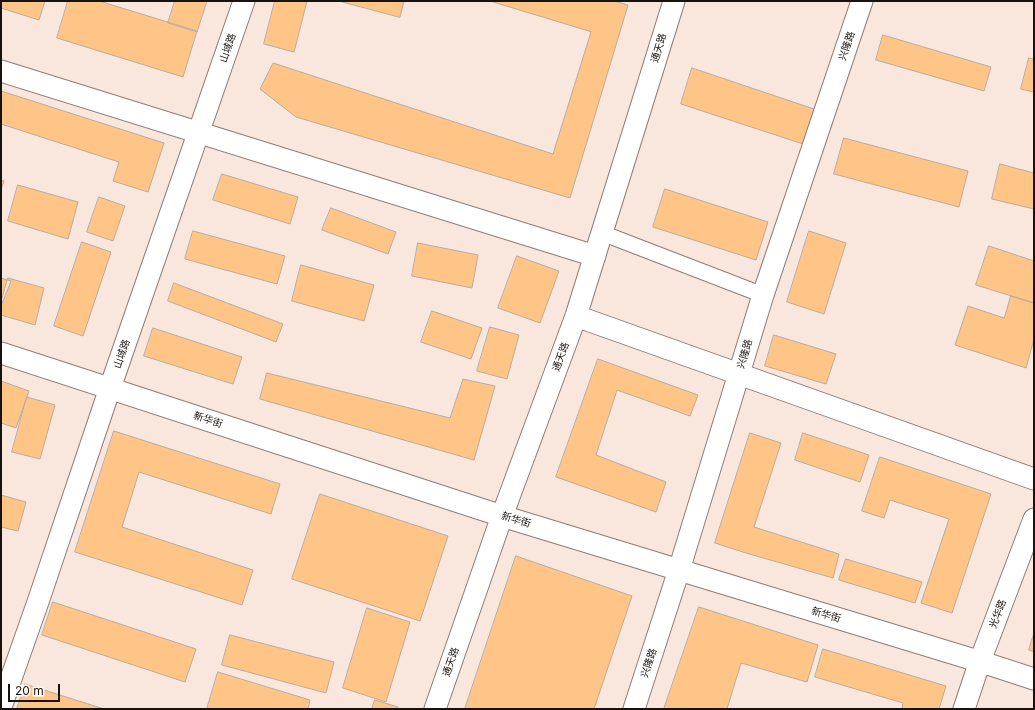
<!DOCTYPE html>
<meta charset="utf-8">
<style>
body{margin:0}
#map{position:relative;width:1035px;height:710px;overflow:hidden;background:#f9e7dd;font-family:Inter,sans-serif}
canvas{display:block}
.frame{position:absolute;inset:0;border:2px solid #18120f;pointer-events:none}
.scale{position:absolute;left:8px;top:684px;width:52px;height:18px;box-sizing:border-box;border:2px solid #18120f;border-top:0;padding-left:5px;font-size:12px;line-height:14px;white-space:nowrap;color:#18120f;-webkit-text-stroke:3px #fff;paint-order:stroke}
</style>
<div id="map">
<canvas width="1035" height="710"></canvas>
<div class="frame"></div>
<div class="scale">20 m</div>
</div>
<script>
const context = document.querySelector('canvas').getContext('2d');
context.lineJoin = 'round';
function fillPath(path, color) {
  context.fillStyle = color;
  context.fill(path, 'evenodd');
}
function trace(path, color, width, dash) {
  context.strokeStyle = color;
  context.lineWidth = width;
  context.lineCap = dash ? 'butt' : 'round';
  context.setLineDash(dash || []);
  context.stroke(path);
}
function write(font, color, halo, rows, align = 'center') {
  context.font = font + ' Inter,"Noto Sans SC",sans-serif';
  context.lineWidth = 3.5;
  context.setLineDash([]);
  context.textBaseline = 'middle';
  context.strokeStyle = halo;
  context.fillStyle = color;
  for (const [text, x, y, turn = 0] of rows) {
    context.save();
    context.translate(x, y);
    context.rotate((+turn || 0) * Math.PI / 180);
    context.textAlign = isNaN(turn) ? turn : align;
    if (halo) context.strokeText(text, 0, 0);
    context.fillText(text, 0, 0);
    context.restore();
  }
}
const building = new Path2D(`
 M 1,1 L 45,1 L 39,20 L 1,8 Z
 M 68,1 L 99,1 L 197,31 L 183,77 L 57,38 Z
 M 175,1 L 207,1 L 197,32 L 168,23 Z
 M 275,1 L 307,1 L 294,52 L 264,44 Z
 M 339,1 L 404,1 L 400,17 Z
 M 490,1 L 614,1 L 628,5 L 570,198 L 296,117 L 260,89 L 273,63 L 553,154 L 591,32 Z
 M 883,35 L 991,67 L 984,91 L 876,60 Z
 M 1029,58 L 1034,59 L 1034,92 L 1021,89 Z
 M 692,68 L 814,109 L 803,144 L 681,104 Z
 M 1,91 L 164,143 L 148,192 L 113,181 L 119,162 L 1,124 Z
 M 844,138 L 968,171 L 959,207 L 834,174 Z
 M 1000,164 L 1034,173 L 1034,209 L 992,199 Z
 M 222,174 L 298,197 L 290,224 L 213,200 Z
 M 1,180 L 4,181 L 1,190 Z
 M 18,185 L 78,202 L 68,239 L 8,221 Z
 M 665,189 L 768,222 L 756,260 L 653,227 Z
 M 99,197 L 125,206 L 113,241 L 87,232 Z
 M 331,208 L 396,232 L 388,254 L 322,230 Z
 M 193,231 L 285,256 L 277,284 L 185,259 Z
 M 809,231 L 846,243 L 824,314 L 787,302 Z
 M 82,242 L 111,252 L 83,336 L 54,326 Z
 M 418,243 L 478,255 L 472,288 L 412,276 Z
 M 989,246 L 1034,261 L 1034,303 L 976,285 Z
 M 517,256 L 559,271 L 540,323 L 498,308 Z
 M 301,265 L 374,285 L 364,321 L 292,301 Z
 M 1,278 L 11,281 L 1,306 Z
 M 8,278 L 44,288 L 35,325 L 1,315 L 1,302 Z
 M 174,283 L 283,324 L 276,342 L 168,301 Z
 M 1011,296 L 1034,303 L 1034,339 L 1026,368 L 955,345 L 968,306 L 1004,318 Z
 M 432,311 L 482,328 L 471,359 L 421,342 Z
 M 490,327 L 519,335 L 507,379 L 477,371 Z
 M 153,328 L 242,357 L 233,384 L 144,356 Z
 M 774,335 L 836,354 L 826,384 L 765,366 Z
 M 598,359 L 698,395 L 690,416 L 617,390 L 596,455 L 666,482 L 656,512 L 556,477 Z
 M 267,373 L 450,418 L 463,379 L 495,386 L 474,460 L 260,399 Z
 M 1,381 L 29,391 L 16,428 L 1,423 Z
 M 27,397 L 55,405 L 40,459 L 12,452 Z
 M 114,431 L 280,484 L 271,514 L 139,472 L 122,527 L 253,570 L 242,605 L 75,552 Z
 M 750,433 L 781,443 L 754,527 L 839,554 L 833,578 L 746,553 L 715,543 Z
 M 803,433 L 869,455 L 860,482 L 795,460 Z
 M 880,457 L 991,494 L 952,613 L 921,603 L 949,519 L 890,500 L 884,518 L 862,511 Z
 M 320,494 L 448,536 L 420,621 L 292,579 Z
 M 1,495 L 26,502 L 18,531 L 1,527 Z
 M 516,556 L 632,596 L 594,709 L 465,709 Z
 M 846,559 L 922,582 L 915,603 L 839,580 Z
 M 53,602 L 196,649 L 185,682 L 42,635 Z
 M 699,607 L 818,645 L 807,682 L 741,663 L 727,709 L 664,709 Z
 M 367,608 L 410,622 L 386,702 L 343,688 Z
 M 1034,633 L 1034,652 L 1029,650 Z
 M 230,635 L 334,662 L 326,693 L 222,665 Z
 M 823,649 L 946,686 L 939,709 L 902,709 L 903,703 L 815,677 Z
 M 218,672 L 310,700 L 308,709 L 207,709 Z
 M 25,684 L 104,709 L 17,709 Z
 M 375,700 L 398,707 L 397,709 L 372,709 Z`);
fillPath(building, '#ffc587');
trace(building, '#b9ab9e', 1);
const street = new Path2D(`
 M 602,233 L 763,295`);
const secondary = new Path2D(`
 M 1,71 L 595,256
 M 576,316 L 1034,479
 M 1,353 L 502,516 L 991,665 L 1034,679
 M 1,707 L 39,599 L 110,388 L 244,1
 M 435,709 L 502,516 L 576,316 L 674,1
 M 634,709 L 679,570 L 763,295 L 862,1
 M 964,709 L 980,661 L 1034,519`);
trace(street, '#8e7d75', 17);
trace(secondary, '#8e7d75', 23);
trace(street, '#fff', 15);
trace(secondary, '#fff', 21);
write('10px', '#18120f', '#fff', [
 ["兴隆路",847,46,-71],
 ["山城路",228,48,-71],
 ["通天路",659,48,-73],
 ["山城路",122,354,-71],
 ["兴隆路",745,354,-73],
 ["通天路",561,357,-70],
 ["新华街",208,420,18],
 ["新华街",516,520,17],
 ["光华路",998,614,-69],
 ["新华街",826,615,17],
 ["通天路",451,662,-71],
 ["兴隆路",649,663,-72]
]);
</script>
